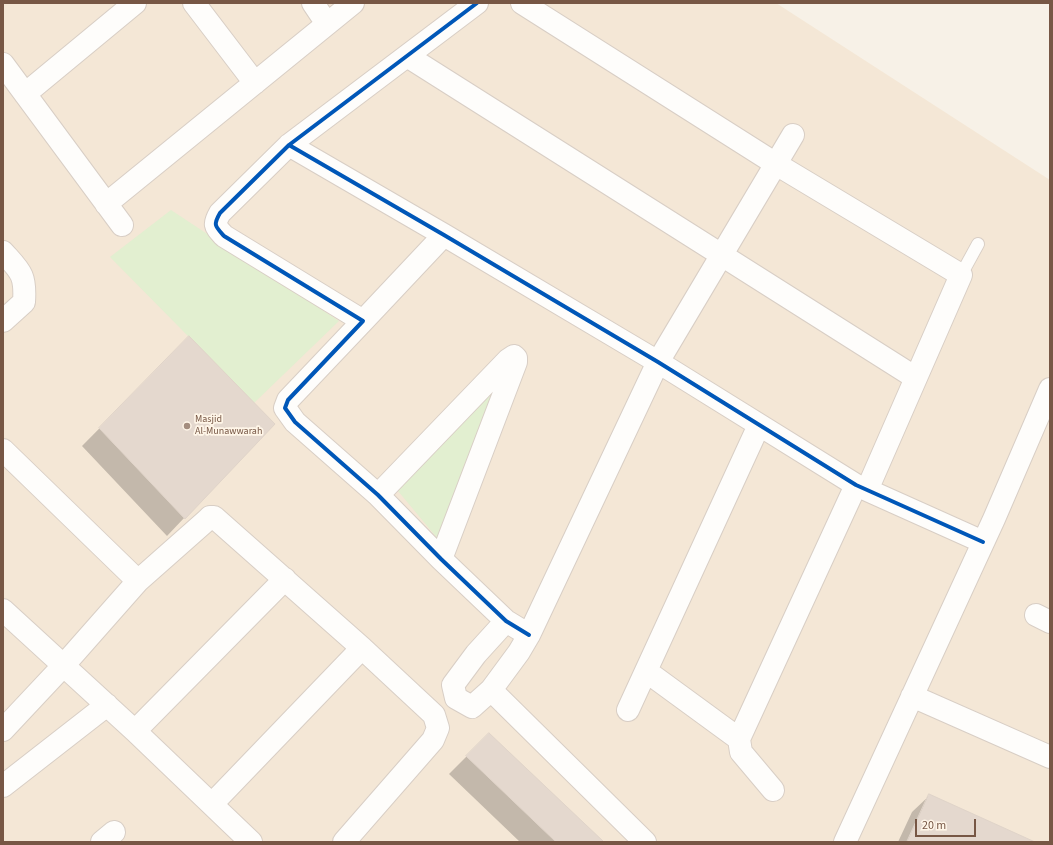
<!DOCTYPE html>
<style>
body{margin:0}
#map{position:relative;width:1053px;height:845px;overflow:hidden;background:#f7f1e7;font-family:"Source Sans 3",sans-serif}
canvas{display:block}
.frame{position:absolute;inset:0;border:4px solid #775745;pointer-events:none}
.scale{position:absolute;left:915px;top:819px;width:61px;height:18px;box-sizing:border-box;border:2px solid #775745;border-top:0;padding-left:5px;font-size:12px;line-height:14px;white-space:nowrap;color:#775745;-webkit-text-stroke:3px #fff6e8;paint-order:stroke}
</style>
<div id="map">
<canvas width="1053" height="845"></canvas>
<div class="frame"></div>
<div class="scale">20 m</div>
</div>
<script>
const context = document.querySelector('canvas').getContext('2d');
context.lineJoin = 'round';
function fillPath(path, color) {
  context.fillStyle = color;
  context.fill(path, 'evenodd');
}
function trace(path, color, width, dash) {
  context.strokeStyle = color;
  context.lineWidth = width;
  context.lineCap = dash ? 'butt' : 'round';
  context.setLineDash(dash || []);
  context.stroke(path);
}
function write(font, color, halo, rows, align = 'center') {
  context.font = font + ' "Source Sans 3",sans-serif';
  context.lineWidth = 3.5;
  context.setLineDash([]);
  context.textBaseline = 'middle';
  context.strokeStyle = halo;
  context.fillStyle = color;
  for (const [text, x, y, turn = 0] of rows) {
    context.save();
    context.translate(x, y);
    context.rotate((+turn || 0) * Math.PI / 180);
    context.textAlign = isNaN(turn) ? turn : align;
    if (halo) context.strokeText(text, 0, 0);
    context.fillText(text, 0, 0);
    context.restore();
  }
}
fillPath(new Path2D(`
 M 3,3 L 776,3 L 1050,180 L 1050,842 L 3,842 Z`), '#f4e7d6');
fillPath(new Path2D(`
 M 171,210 L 339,321 L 254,403 L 110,257 Z
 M 501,379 L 438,539 L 398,491 Z`), '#e2efd0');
fillPath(new Path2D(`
 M 172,355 L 273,424 L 167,536 L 82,446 Z
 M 471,752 L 602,842 L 520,842 L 449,774 Z
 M 930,795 L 1033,842 L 898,842 L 912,812 Z`), '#0003');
const building = new Path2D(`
 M 189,336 L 275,424 L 185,519 L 99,428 Z
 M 489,733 L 604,842 L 556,842 L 466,756 Z
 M 929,794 L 1035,842 L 907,842 Z`);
fillPath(building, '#e4d8ce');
trace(building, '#e0d4c9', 1);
const service = new Path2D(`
 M 961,275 L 978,244`);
const minor = new Path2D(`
 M 194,3 L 255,83
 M 313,3 L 327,24
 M 477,3 L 289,145 L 220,213 C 213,225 215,226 224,236 L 363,321 L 288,400 L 285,408 L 295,422 L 378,495 L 441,559 L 506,621 L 529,635
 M 522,3 L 776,164 L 961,275 L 867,490
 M 407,56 L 916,378
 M 3,64 L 122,225
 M 25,94 L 135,3
 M 289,145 L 444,235 L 658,362 L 856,485 L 983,542
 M 106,204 L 353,3
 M 3,252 C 20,271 26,274 24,302 L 3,321
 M 363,321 L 444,235
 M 3,450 L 138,581
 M 378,495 L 508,360 L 514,356 L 516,358 L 516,362 L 441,559
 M 3,610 L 135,731 L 251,842
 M 1036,615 L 1050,622
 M 506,621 L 476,654 L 453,685 L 456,698 L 472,707 L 491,690 L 519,652 L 529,635 L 658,362 L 793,135
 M 646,671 L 739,739
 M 491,690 L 645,842
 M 912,696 L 1050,757
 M 628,710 L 759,425
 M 3,730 L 63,666 L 138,581 L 207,520 L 210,517 L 214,517 L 362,648 L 434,715 L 438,728 L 433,740 L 344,842
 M 135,731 L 285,579
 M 3,786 L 107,705
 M 773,790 L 741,752 L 739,739 L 856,485
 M 212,804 L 362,648
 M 102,842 L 114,832
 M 845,842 L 994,519 L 1050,389`);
trace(service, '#d8cec5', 14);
trace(minor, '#d8cec5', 24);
trace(service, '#fefdfb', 12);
trace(minor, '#fefdfb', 22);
trace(new Path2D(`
 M 477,3 L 289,145 L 220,213 C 213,225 215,226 224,236 L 363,321 L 288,400 L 285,408 L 295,422 L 378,495 L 441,559 L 506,621 L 529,635
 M 289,145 L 444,235 L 658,362 L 856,485 L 983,542`), '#0057b8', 4);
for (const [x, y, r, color] of [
 [187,426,4,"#a48d7e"]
]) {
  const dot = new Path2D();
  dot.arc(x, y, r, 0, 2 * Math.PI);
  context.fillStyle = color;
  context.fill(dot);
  trace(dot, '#fff6e8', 1.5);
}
write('10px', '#775745', '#fff6e8', [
 ["Masjid",195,420],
 ["Al-Munawwarah",195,432]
], 'left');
</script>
